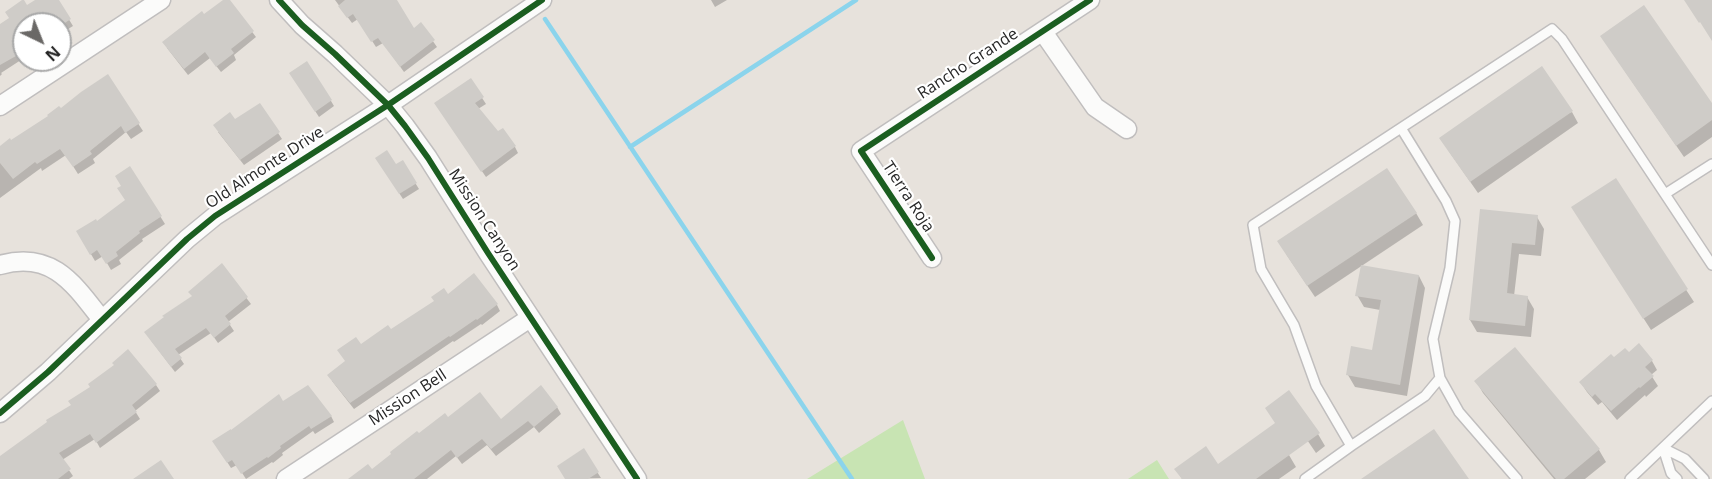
<!DOCTYPE html>
<style>
body{margin:0}
#map{position:relative;width:1712px;height:479px;overflow:hidden;background:#e7e2dc;font-family:"Open Sans",sans-serif}
canvas{display:block}
.north{position:absolute;left:12px;top:12px;width:60px;height:60px;box-sizing:border-box;background:#fff;border:2px solid #a9a9a9;border-radius:50%;rotate:137deg;font-size:16px;font-weight:700;line-height:24px;text-align:center;color:#272727}
.north::after{content:'';display:block;margin:auto;width:21px;height:27px;background:#6a6866;clip-path:polygon(50% 0,100% 100%,50% 72%,0 100%)}
</style>
<div id="map">
<canvas width="1712" height="479"></canvas>
<div class="north">N</div>
</div>
<script>
const context = document.querySelector('canvas').getContext('2d');
context.lineJoin = 'round';
function fillPath(path, color) {
  context.fillStyle = color;
  context.fill(path, 'evenodd');
}
function trace(path, color, width, dash) {
  context.strokeStyle = color;
  context.lineWidth = width;
  context.lineCap = dash ? 'butt' : 'round';
  context.setLineDash(dash || []);
  context.stroke(path);
}
function write(font, color, halo, rows, align = 'center') {
  context.font = font + ' "Open Sans",sans-serif';
  context.lineWidth = 4.5;
  context.setLineDash([]);
  context.textBaseline = 'middle';
  context.strokeStyle = halo;
  context.fillStyle = color;
  for (const [text, x, y, turn = 0] of rows) {
    context.save();
    context.translate(x, y);
    context.rotate((+turn || 0) * Math.PI / 180);
    context.textAlign = isNaN(turn) ? turn : align;
    if (halo) context.strokeText(text, 0, 0);
    context.fillText(text, 0, 0);
    context.restore();
  }
}
fillPath(new Path2D(`
 M 903,420 L 925,479 L 807,479 Z
 M 1157,460 L 1169,479 L 1128,479 Z`), '#c8e4b3');
fillPath(new Path2D(`
 M 38,0 L 57,0 L 73,26 L 60,34 L 60,24 L 24,24 L 24,58 L 1,73 L 2,74 L 0,76 L 0,25 Z
 M 225,0 L 228,0 L 256,37 L 234,55 L 236,60 L 221,72 L 210,58 L 188,75 L 167,48 Z
 M 335,0 L 394,0 L 414,30 L 421,24 L 437,47 L 404,72 L 383,43 L 376,47 L 358,19 L 352,23 Z
 M 711,0 L 727,0 L 715,7 Z
 M 1609,48 L 1712,106 L 1712,137 L 1684,157 Z
 M 107,76 L 143,131 L 131,139 L 126,132 L 93,159 L 95,163 L 78,174 L 66,155 L 42,171 L 41,168 L 0,198 L 0,159 L 11,142 L 60,110 Z
 M 295,80 L 331,101 L 334,106 L 319,117 Z
 M 471,81 L 486,104 L 478,109 L 497,134 L 515,147 L 518,153 L 486,177 L 439,109 Z
 M 1572,112 L 1578,123 L 1478,193 L 1448,150 Z
 M 218,132 L 278,133 L 282,139 L 244,165 Z
 M 402,162 L 419,189 L 403,199 L 380,164 L 396,166 Z
 M 130,168 L 165,224 L 142,239 L 143,241 L 119,260 L 121,264 L 111,270 L 103,256 L 95,261 L 78,232 L 97,224 L 126,201 L 123,186 Z
 M 1615,180 L 1694,302 L 1651,330 L 1580,219 Z
 M 1482,211 L 1537,217 L 1544,229 L 1541,256 L 1519,254 L 1514,296 L 1527,297 L 1534,309 L 1531,337 L 1477,332 L 1470,320 Z
 M 1416,213 L 1423,225 L 1315,297 L 1286,254 Z
 M 222,266 L 251,304 L 228,322 L 234,331 L 218,343 L 211,333 L 178,355 L 184,364 L 175,372 L 150,339 L 193,297 Z
 M 1419,276 L 1425,288 L 1407,396 L 1355,387 L 1348,375 L 1373,352 L 1380,310 L 1364,307 L 1357,295 Z
 M 448,296 L 497,305 L 500,311 L 482,325 L 481,324 L 454,342 L 453,341 L 354,409 L 332,381 L 346,362 L 360,346 L 391,332 Z
 M 1515,349 L 1599,450 L 1606,462 L 1585,479 L 1554,479 L 1483,393 L 1476,381 Z
 M 1629,354 L 1652,361 L 1657,370 L 1651,375 L 1658,386 L 1646,397 L 1645,395 L 1617,420 L 1602,402 L 1598,405 L 1587,392 L 1581,383 L 1614,359 Z
 M 156,385 L 160,391 L 135,411 L 140,419 L 100,448 L 95,439 L 62,460 L 73,476 L 69,479 L 0,479 L 0,460 Z
 M 283,403 L 331,416 L 334,422 L 315,434 L 313,431 L 282,453 L 283,455 L 273,463 L 272,462 L 246,479 L 237,465 L 231,468 L 214,442 Z
 M 557,407 L 561,414 L 539,433 L 534,427 L 496,456 L 487,445 L 462,464 L 456,456 L 427,479 L 350,479 L 372,471 L 419,435 L 447,419 L 500,421 Z
 M 1299,428 L 1318,434 L 1325,446 L 1316,453 Z
 M 583,450 L 601,478 L 566,479 Z
 M 1289,455 L 1296,467 L 1279,479 L 1182,479 L 1176,469 L 1218,466 Z`), '#0003');
trace(new Path2D(`
 M 545,19 L 852,479
 M 630,147 L 856,0`), '#8bd4ec', 4.5);
fillPath(new Path2D(`
 M 22,0 L 24,0 L 27,5 L 35,0 L 59,0 L 71,19 L 63,24 L 24,24 L 24,31 L 14,38 L 23,52 L 0,65 L 0,24 L 9,18 L 5,12 Z
 M 223,0 L 230,0 L 254,31 L 231,49 L 234,53 L 216,67 L 205,52 L 184,69 L 162,42 L 202,11 L 204,14 Z
 M 345,0 L 397,0 L 414,28 L 421,22 L 435,40 L 400,67 L 378,38 L 371,42 L 353,14 L 347,18 L 338,6 Z
 M 1684,0 L 1712,0 L 1712,41 L 1700,22 L 1699,23 Z
 M 1644,5 L 1712,103 L 1712,120 L 1676,146 L 1600,36 Z
 M 307,61 L 332,100 L 315,112 L 289,73 Z
 M 1542,66 L 1573,111 L 1470,182 L 1439,138 Z
 M 108,74 L 140,123 L 125,133 L 121,126 L 90,151 L 92,154 L 73,167 L 60,149 L 37,164 L 35,162 L 13,179 L 0,163 L 0,146 L 10,138 L 11,140 L 48,116 L 47,115 L 59,106 L 61,108 L 81,92 Z
 M 471,78 L 484,97 L 475,103 L 498,131 L 503,128 L 516,146 L 481,172 L 434,103 Z
 M 260,103 L 280,132 L 240,160 L 213,125 L 230,112 L 235,119 Z
 M 387,150 L 396,164 L 403,160 L 417,183 L 399,194 L 375,158 Z
 M 130,166 L 162,216 L 139,231 L 140,233 L 116,252 L 118,256 L 106,264 L 97,250 L 90,255 L 76,231 L 96,219 L 97,221 L 125,200 L 117,188 L 121,186 L 115,176 Z
 M 1387,168 L 1417,213 L 1307,286 L 1277,241 Z
 M 1616,178 L 1688,289 L 1643,319 L 1571,207 Z
 M 1480,209 L 1538,215 L 1535,245 L 1512,243 L 1507,293 L 1528,296 L 1525,326 L 1469,320 Z
 M 222,263 L 248,297 L 225,316 L 231,324 L 214,338 L 206,328 L 175,349 L 182,358 L 171,367 L 144,332 L 164,317 L 162,316 L 192,296 L 188,292 Z
 M 1361,265 L 1419,275 L 1400,385 L 1346,375 L 1351,346 L 1372,350 L 1381,300 L 1355,296 Z
 M 474,273 L 498,304 L 477,320 L 476,319 L 450,337 L 449,336 L 350,403 L 327,375 L 345,361 L 337,350 L 356,337 L 361,344 L 388,325 L 391,329 L 434,301 L 431,297 L 444,288 L 448,294 Z
 M 1639,343 L 1653,360 L 1645,367 L 1654,376 L 1640,388 L 1639,387 L 1611,411 L 1595,394 L 1592,397 L 1579,382 L 1611,354 L 1614,357 L 1625,348 L 1629,352 Z
 M 1515,347 L 1600,449 L 1564,479 L 1556,479 L 1474,381 Z
 M 128,349 L 157,384 L 132,405 L 137,412 L 96,443 L 90,434 L 59,453 L 71,469 L 58,479 L 0,479 L 0,456 L 47,422 L 46,420 L 71,405 L 68,401 L 90,387 L 88,384 L 114,365 L 112,363 Z
 M 308,385 L 332,416 L 311,429 L 309,426 L 280,446 L 281,448 L 268,458 L 267,457 L 241,474 L 232,460 L 227,463 L 212,441 L 231,429 L 231,430 L 279,394 L 283,401 Z
 M 541,385 L 558,407 L 534,427 L 528,421 L 491,449 L 482,439 L 457,458 L 451,450 L 414,479 L 348,479 L 368,464 L 372,469 L 391,454 L 390,452 L 417,431 L 419,433 L 445,413 L 448,417 L 480,392 L 501,419 Z
 M 1289,390 L 1320,433 L 1256,479 L 1182,479 L 1174,469 L 1206,446 L 1218,464 L 1275,423 L 1265,408 Z
 M 1434,429 L 1469,479 L 1361,479 Z
 M 584,448 L 599,472 L 588,479 L 565,479 L 557,466 Z
 M 161,460 L 174,479 L 133,479 Z`), '#cfccc8');
const service = new Path2D(`
 M 1401,128 L 1446,201 L 1455,221 L 1450,268 L 1433,339 L 1440,378 L 1459,412 L 1517,479
 M 1665,194 L 1712,164
 M 1351,446 L 1425,396 L 1440,378
 M 1663,448 L 1685,459 L 1704,479
 M 1663,448 L 1671,473 L 1677,479
 M 1305,479 L 1351,446 L 1316,386 L 1294,325 L 1261,269 L 1253,225 L 1552,29 L 1562,39 L 1712,265
 M 1630,479 L 1712,401`);
const minor = new Path2D(`
 M 279,0 L 302,25 L 335,54 L 388,105 L 405,126 L 428,158 L 488,253 L 637,479
 M 1043,32 L 1095,107 L 1127,129
 M 0,106 L 161,0
 M 932,258 L 861,151 L 1090,0
 M 0,265 C 52,250 74,284 102,320
 M 0,413 L 48,372 L 187,239 L 215,216 L 388,105 L 542,0
 M 286,479 L 530,318`);
trace(service, '#c0bebe', 12);
trace(minor, '#c0bebe', 21);
trace(service, '#fbfbfa', 9);
trace(minor, '#fbfbfa', 18);
trace(new Path2D(`
 M 279,0 L 302,25 L 335,54 L 388,105 L 405,126 L 428,158 L 488,253 L 637,479
 M 932,258 L 861,151 L 1090,0
 M 0,413 L 48,372 L 187,239 L 215,216 L 388,105 L 542,0`), '#1b5e20', 6);
write('16px', '#272727', '#fff', [
 ["Rancho Grande",968,64,-33],
 ["Old Almonte Drive",265,168,-33],
 ["Tierra Roja",908,197,57],
 ["Mission Canyon",484,220,57],
 ["Mission Bell",408,398,-33]
]);
</script>
